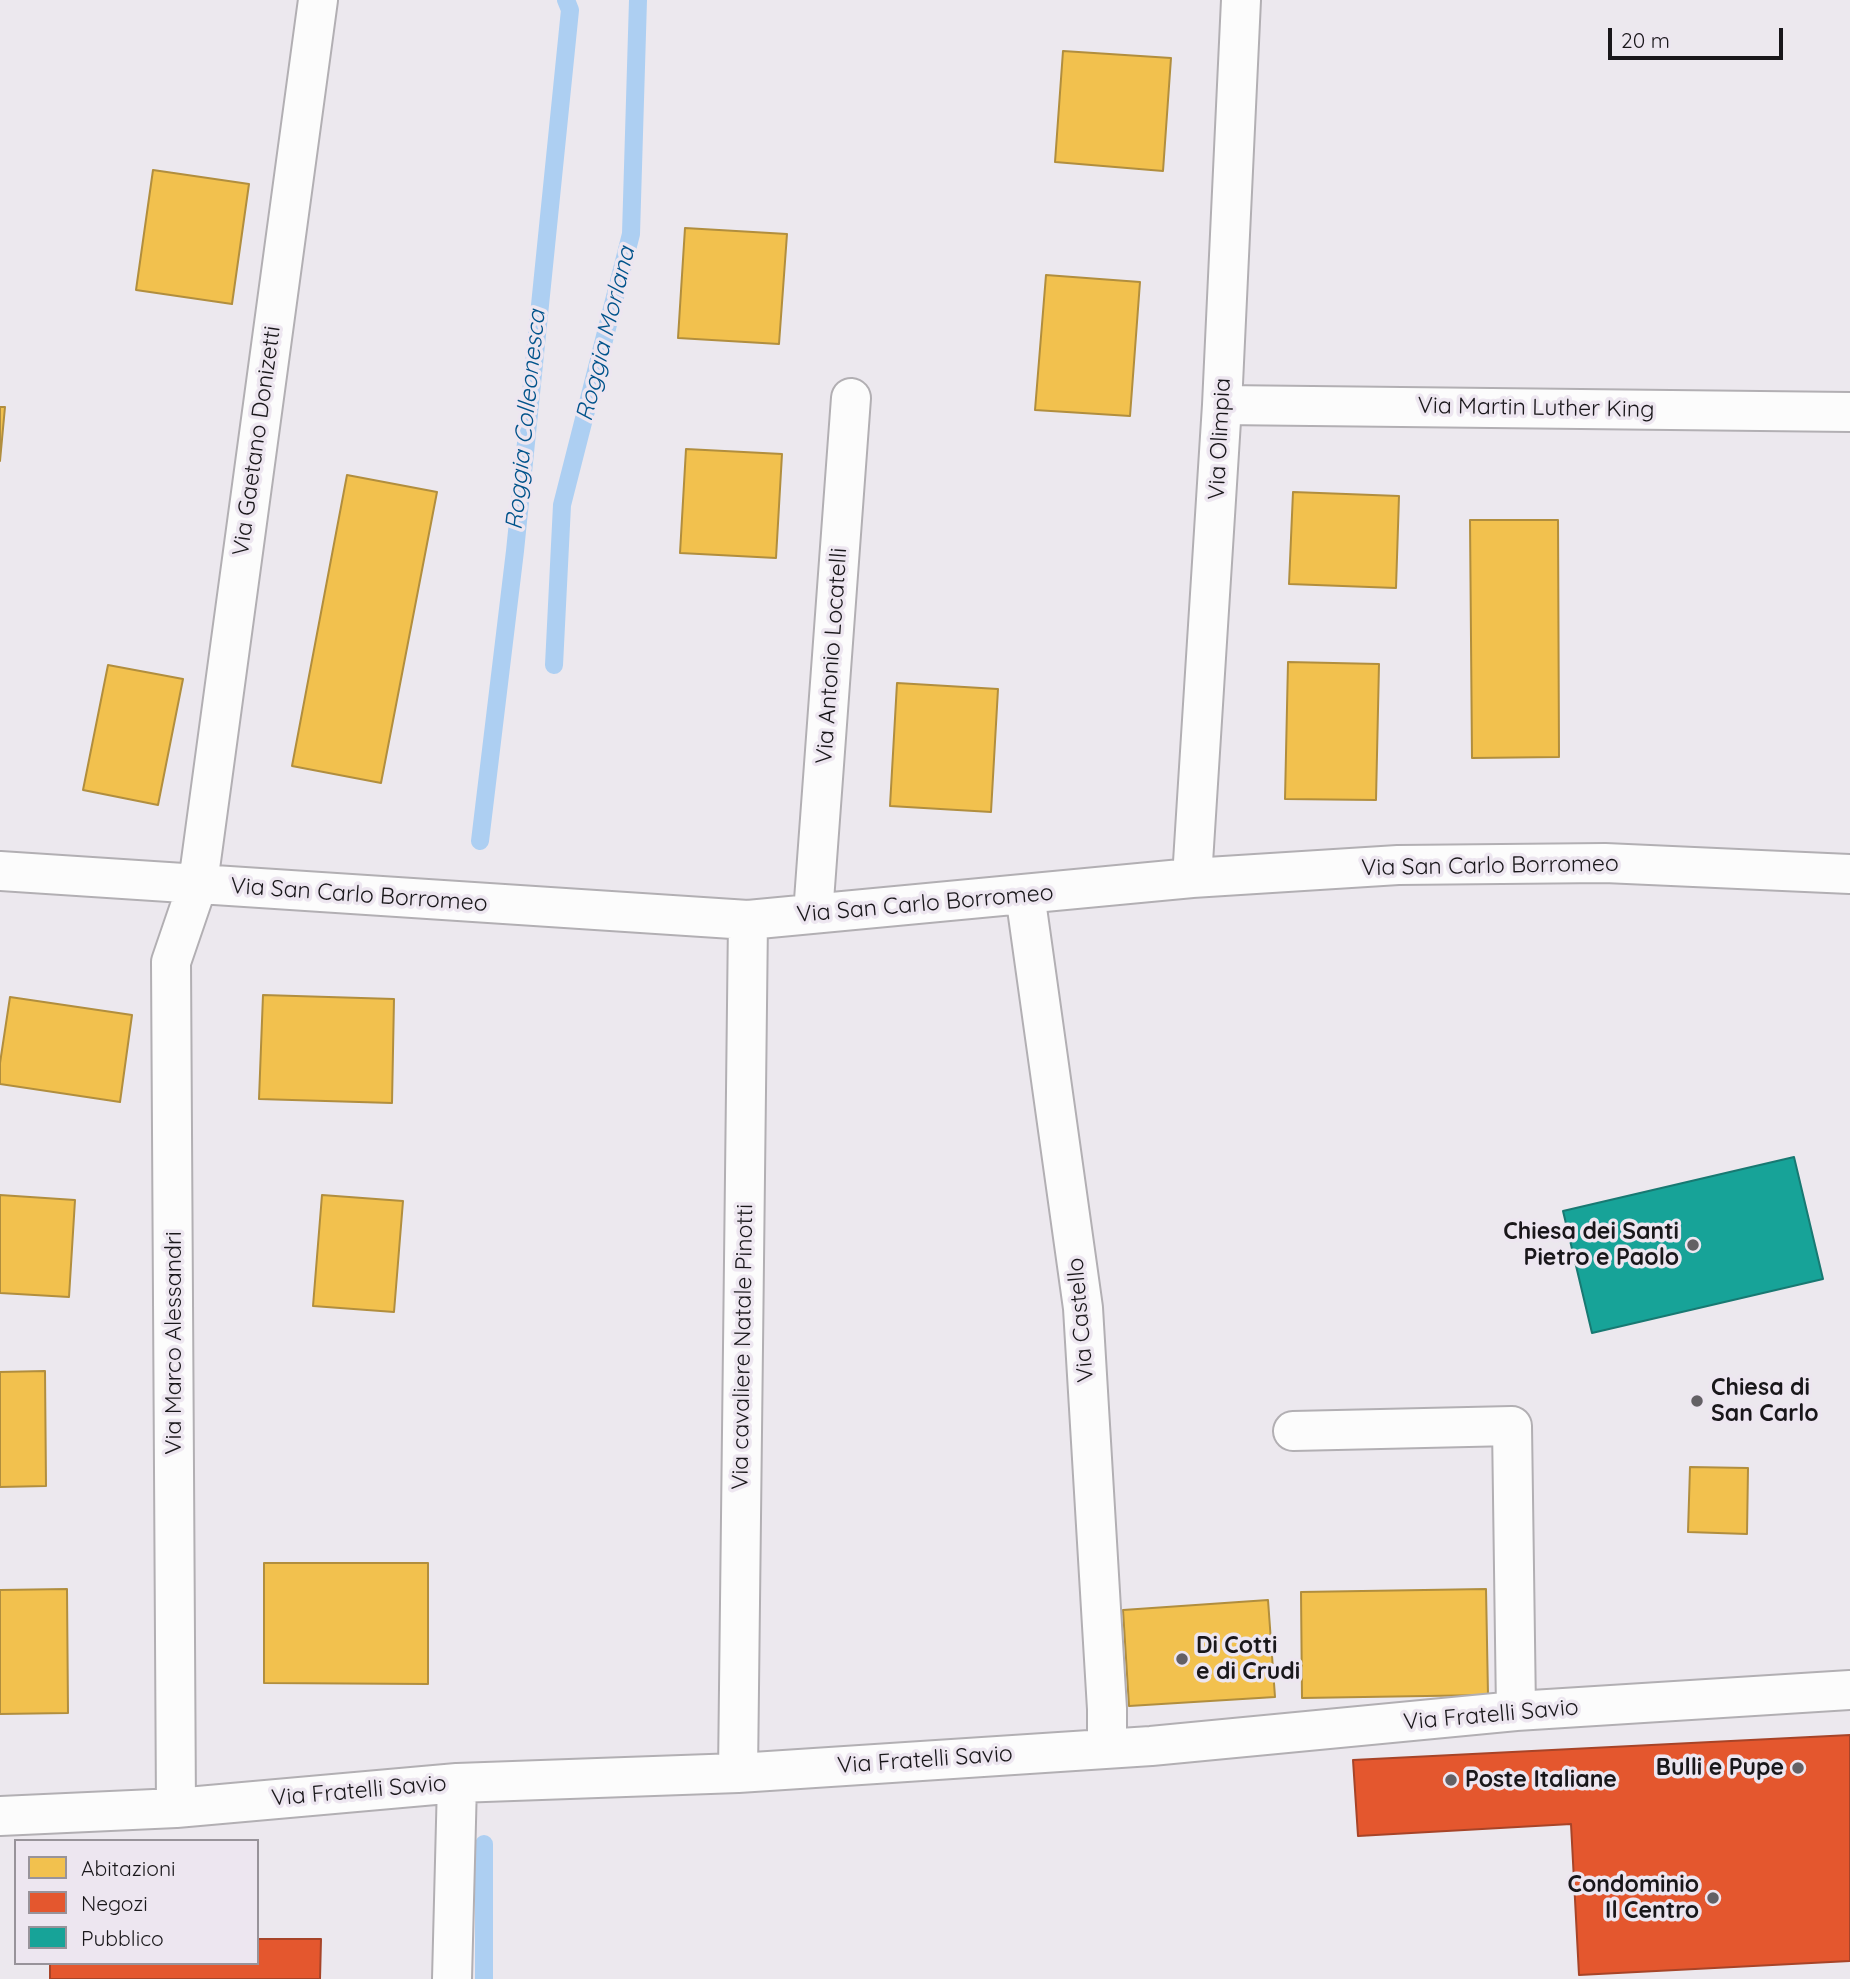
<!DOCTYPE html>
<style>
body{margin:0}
#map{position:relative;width:1850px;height:1979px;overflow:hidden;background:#ece8ee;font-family:Quicksand,sans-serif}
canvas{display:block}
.legend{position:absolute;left:14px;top:1839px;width:245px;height:126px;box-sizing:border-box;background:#ede6f0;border:2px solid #98939a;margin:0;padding:9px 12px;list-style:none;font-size:21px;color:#19171a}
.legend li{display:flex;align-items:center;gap:14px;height:35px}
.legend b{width:35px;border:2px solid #98939a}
.scale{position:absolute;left:1608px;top:28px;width:175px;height:32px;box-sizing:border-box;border:4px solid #19171a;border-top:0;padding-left:9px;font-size:21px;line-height:24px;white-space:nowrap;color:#19171a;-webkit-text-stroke:5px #ede6f0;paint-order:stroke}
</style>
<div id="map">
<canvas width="1850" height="1979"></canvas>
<ul class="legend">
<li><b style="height:19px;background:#f2c14e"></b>Abitazioni</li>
<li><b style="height:19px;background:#e4572e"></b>Negozi</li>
<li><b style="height:19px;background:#17a398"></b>Pubblico</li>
</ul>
<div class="scale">20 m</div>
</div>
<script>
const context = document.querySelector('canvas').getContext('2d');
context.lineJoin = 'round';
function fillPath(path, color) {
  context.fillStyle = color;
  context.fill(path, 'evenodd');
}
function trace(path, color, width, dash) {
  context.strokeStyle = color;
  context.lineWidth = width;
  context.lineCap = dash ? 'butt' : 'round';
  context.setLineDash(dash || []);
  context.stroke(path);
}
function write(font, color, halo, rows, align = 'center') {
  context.font = font + ' Quicksand,sans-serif';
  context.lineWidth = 7;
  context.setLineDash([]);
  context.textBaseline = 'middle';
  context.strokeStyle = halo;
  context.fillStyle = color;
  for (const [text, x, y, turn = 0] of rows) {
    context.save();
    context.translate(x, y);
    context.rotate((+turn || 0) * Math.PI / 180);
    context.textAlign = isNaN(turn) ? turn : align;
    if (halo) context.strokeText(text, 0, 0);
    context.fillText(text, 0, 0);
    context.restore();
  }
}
const homes = new Path2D(`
 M 1063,51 L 1171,58 L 1163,171 L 1055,162 Z
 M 153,170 L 249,184 L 232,304 L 136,290 Z
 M 685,228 L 787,234 L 779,344 L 678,338 Z
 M 1046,275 L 1140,282 L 1130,416 L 1035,410 Z
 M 0,407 L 5,407 L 0,461 Z
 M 686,449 L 782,454 L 776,558 L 680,553 Z
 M 347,475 L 437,492 L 381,783 L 292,766 Z
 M 1293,492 L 1399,496 L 1396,588 L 1289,584 Z
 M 1470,520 L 1558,520 L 1559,757 L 1472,758 Z
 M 1288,662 L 1379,664 L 1376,800 L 1285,799 Z
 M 108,665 L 183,679 L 158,805 L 83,790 Z
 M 897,683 L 998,689 L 991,812 L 890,806 Z
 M 263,995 L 394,999 L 392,1103 L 259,1099 Z
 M 10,997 L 132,1015 L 120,1102 L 0,1084 L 0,1063 Z
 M 0,1195 L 75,1200 L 69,1297 L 0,1293 Z
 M 322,1195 L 403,1201 L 394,1312 L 313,1306 Z
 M 45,1371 L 46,1486 L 0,1487 L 0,1372 Z
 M 1690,1467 L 1748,1468 L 1747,1534 L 1688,1532 Z
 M 264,1563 L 428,1563 L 428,1684 L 264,1683 Z
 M 67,1589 L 68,1713 L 0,1714 L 0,1590 Z
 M 1486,1589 L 1488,1695 L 1302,1698 L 1301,1592 Z
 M 1268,1600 L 1275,1697 L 1129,1706 L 1123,1610 Z`);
fillPath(homes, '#f2c14e');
trace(homes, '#b18e3e', 2);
const shops = new Path2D(`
 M 1850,1735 L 1850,1961 L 1579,1975 L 1571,1824 L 1358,1836 L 1353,1760 Z
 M 257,1939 L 321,1939 L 320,1979 L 50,1979 L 50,1963 L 257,1963 Z`);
fillPath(shops, '#e4572e');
trace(shops, '#a74428', 2);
const public = new Path2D(`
 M 1794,1157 L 1823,1279 L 1592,1333 L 1563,1211 Z`);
fillPath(public, '#17a398');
trace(public, '#187972', 2);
trace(new Path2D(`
 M 554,665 L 562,505 L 631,234 L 638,0
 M 480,841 L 515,551 L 570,10 L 566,0
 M 484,1844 L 484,1979`), '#adcff2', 18);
const minor = new Path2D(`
 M 1222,405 L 1850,412
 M 0,871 L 748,920 L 1192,878 L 1398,865 L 1605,863 L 1850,874
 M 1192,878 L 1222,405 L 1241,0
 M 1025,894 L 1083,1308 L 1107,1709 L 1107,1748
 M 813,914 L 851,398
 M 1293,1431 L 1512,1426 L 1516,1711
 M 738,1773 L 748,920
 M 176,1808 L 171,962 L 198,883 L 318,0
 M 0,1816 L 176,1808 L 457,1783 L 738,1773 L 1151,1746 L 1516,1711 L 1850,1690
 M 452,1979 L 457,1783`);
trace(minor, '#b2afb3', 42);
trace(minor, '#fcfcfc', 38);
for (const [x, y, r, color] of [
 [1693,1245,7,"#636064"],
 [1697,1401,7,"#636064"],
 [1182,1659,7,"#636064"],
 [1798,1768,7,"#636064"],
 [1451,1780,7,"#636064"],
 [1713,1898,7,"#636064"]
]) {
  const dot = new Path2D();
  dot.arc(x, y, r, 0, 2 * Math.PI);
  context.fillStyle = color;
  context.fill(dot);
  trace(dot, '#ede6f0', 2.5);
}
write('23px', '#19171a', '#ede6f0', [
 ["Via Martin Luther King",1536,408,1],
 ["Via Olimpia",1220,439,-87],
 ["Via Gaetano Donizetti",257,441,-82],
 ["Via Antonio Locatelli",832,656,-86],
 ["Via San Carlo Borromeo",1490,866,-1],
 ["Via San Carlo Borromeo",359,895,4],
 ["Via San Carlo Borromeo",925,904,-5],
 ["Via Castello",1081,1320,-95],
 ["Via Marco Alessandri",174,1343,-90],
 ["Via cavaliere Natale Pinotti",743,1347,-89],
 ["Via Fratelli Savio",1491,1715,-5],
 ["Via Fratelli Savio",925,1760,-4],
 ["Via Fratelli Savio",359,1791,-5]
]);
write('bold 23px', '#19171a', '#ede6f0', [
 ["Chiesa dei Santi",1679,1232],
 ["Pietro e Paolo",1679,1258],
 ["Chiesa di",1711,1388,"left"],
 ["San Carlo",1711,1414,"left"],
 ["Di Cotti",1196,1646,"left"],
 ["e di Crudi",1196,1672,"left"],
 ["Bulli e Pupe",1784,1768],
 ["Poste Italiane",1465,1780,"left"],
 ["Condominio",1699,1885],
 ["Il Centro",1699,1911]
], 'right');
write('italic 24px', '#00538b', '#ede6f0', [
 ["Roggia Morlana",606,334,-76],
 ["Roggia Colleonesca",526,420,-84]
]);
</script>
